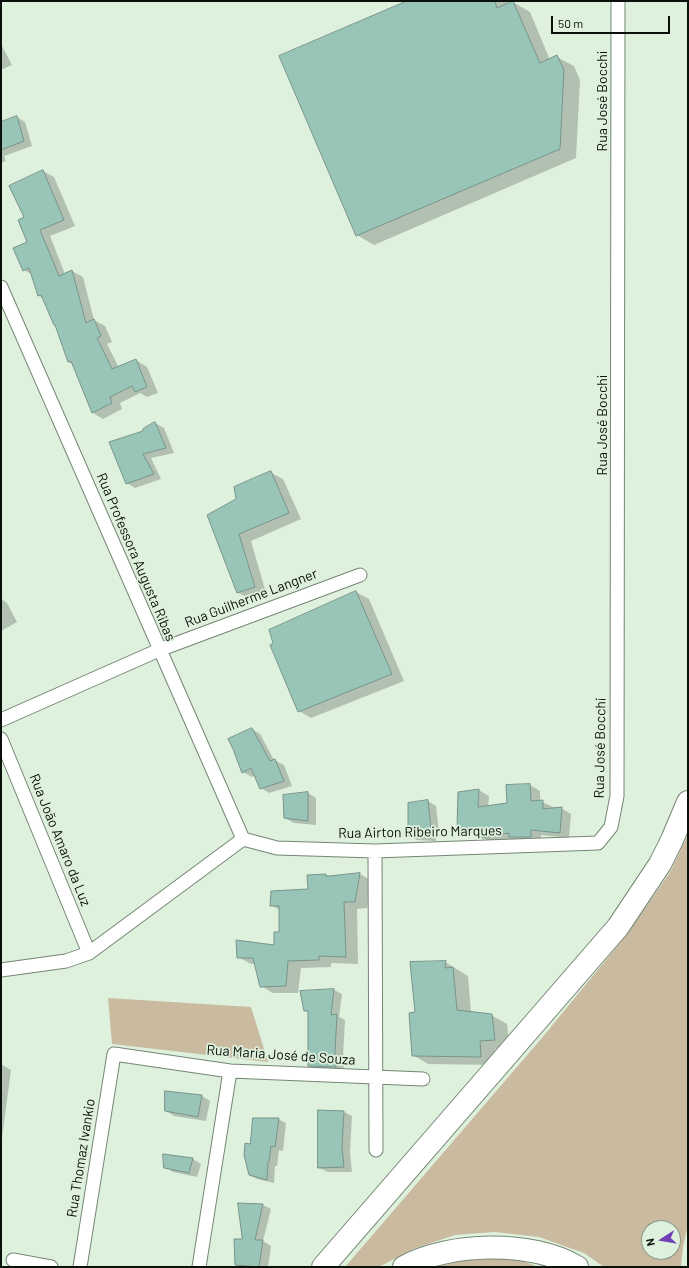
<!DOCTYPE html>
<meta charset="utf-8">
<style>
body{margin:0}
#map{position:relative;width:689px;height:1268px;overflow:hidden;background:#def1dd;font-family:Barlow,sans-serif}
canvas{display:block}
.frame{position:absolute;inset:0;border:2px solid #0a100a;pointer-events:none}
.north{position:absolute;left:641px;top:1220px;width:40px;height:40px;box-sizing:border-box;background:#def1dd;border:1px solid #899789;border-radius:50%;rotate:258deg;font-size:11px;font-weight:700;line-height:16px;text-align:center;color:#0a100a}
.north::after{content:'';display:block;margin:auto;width:14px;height:18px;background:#7140b7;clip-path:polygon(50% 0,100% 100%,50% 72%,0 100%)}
.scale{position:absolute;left:551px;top:16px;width:119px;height:18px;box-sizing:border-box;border:2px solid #0a100a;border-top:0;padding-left:5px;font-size:12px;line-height:14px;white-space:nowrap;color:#0a100a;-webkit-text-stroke:3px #def1dd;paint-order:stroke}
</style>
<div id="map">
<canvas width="689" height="1268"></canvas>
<div class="frame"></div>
<div class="north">N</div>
<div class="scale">50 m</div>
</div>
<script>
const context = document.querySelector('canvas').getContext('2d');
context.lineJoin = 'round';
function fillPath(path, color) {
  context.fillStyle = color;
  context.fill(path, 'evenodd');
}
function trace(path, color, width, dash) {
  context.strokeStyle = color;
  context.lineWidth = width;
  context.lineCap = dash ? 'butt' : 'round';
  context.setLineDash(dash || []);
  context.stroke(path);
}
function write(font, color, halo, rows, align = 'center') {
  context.font = font + ' Barlow,sans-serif';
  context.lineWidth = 3.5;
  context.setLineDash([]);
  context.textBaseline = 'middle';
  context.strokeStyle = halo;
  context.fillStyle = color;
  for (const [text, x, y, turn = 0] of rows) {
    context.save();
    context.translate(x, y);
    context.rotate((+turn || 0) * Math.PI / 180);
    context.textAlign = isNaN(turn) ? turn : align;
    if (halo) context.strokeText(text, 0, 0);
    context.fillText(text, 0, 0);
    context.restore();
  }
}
fillPath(new Path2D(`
 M 688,835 L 688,1225 L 683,1247 L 681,1267 L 604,1267 L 584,1253 L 539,1237 L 494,1232 L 455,1235 L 413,1249 L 379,1267 L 345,1267 L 541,1039 L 624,938 L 669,874 ZM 649,1228 L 673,1228 L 673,1252 L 649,1252 Z
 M 108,998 L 251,1007 L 268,1062 L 112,1044 Z
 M 511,1257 L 539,1267 L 429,1267 L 462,1258 Z`), '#cabaa0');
fillPath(new Path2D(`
 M 410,1 L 507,1 L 508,4 L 513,2 L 530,12 L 550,60 L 557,57 L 574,66 L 580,80 L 576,158 L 374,245 L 357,235 Z
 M 1,44 L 12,65 L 1,70 Z
 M 17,117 L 25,122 L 32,146 L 4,156 L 6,161 L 1,163 L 1,123 Z
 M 43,171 L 54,177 L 75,226 L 50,236 L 65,274 L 72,271 L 83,277 L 94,320 L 105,326 L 112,342 L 107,344 L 119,368 L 136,360 L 147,367 L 158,393 L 147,397 L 140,393 L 120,403 L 122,409 L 103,419 L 93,413 L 73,364 L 68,362 L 57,326 L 43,298 L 39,296 L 33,275 L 24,270 L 29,242 L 25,218 Z
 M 155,423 L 164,428 L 174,453 L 151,458 L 161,479 L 135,488 L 127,483 L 144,432 Z
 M 271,473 L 283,479 L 301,519 L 251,541 L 266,593 L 249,599 L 237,592 L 237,499 Z
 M 356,592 L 369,599 L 404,681 L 311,718 L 299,711 L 275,644 Z
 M 1,599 L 7,603 L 17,622 L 1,631 Z
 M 252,729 L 260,734 L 274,760 L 284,765 L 292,786 L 269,793 L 261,788 L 255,775 L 252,777 L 243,772 Z
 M 530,785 L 540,791 L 540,801 L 553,807 L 553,809 L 561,808 L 571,814 L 569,838 L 541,835 L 541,842 L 520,843 L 515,839 L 492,843 L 483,838 L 482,834 L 468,833 L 458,828 L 459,793 L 479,790 L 489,796 L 488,807 L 508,803 L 507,786 Z
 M 308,793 L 316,798 L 316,825 L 294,823 L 285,818 Z
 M 428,801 L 436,806 L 439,833 L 435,833 L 436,841 L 417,840 L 409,836 Z
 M 360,874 L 372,881 L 367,908 L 357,909 L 358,964 L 331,963 L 331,967 L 301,968 L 298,993 L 273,993 L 261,986 L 255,964 L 251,964 L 238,957 L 275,946 L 280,932 L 280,910 L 271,905 L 309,890 L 308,876 L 326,875 L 329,877 Z
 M 445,962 L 468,976 L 471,1013 L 491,1015 L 507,1024 L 510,1048 L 495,1049 L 496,1065 L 428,1064 L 413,1055 L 416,1013 Z
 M 334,990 L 342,994 L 339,1017 L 345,1020 L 343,1057 L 344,1072 L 317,1070 L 309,1066 L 309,1012 L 305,1010 Z
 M 1,1064 L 11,1070 L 1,1145 Z
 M 166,1092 L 202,1096 L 210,1101 L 206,1121 L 174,1116 L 166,1111 Z
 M 344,1112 L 352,1116 L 350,1152 L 352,1172 L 328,1172 L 319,1168 Z
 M 278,1119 L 286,1123 L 283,1151 L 279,1150 L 277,1166 L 275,1166 L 274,1183 L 257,1179 L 249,1175 L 251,1145 Z
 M 193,1159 L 201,1164 L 197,1177 L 173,1172 L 165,1167 Z
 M 239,1204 L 263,1205 L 271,1209 L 263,1241 L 271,1246 L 268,1267 L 240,1267 L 236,1265 L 243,1240 Z`), '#0003');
const building = new Path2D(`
 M 407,1 L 495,1 L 497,8 L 513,1 L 540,63 L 557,55 L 564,70 L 560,149 L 356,236 L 279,56 Z
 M 17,116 L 24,141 L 1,150 L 1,122 Z
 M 43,170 L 64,220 L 40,230 L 59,276 L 72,270 L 86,323 L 94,319 L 101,336 L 97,338 L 112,369 L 136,359 L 147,387 L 135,392 L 132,386 L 110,397 L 112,403 L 92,413 L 71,361 L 68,362 L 55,325 L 54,325 L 41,295 L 38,296 L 29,268 L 23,271 L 13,248 L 27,242 L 18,220 L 24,217 L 9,186 Z
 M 155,422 L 166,448 L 143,454 L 154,474 L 126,484 L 109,442 L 143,431 L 143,429 Z
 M 271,471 L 289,513 L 239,534 L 255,587 L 237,593 L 207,515 L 236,499 L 234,487 Z
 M 356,591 L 392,674 L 298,712 L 270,645 L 273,643 L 269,630 Z
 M 252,728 L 270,761 L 275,759 L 284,781 L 260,789 L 251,768 L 242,773 L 233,749 L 228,739 Z
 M 530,784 L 531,801 L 543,800 L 543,809 L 562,807 L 560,833 L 531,830 L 531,837 L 509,837 L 509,833 L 482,838 L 481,829 L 457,828 L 458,792 L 479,789 L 478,807 L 507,803 L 506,785 Z
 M 308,792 L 308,821 L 284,818 L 283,795 Z
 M 428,800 L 431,829 L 427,829 L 428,837 L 408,836 L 408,803 Z
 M 360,873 L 355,902 L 344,902 L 346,957 L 319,956 L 319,960 L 288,961 L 286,986 L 260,987 L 253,958 L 237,958 L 236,940 L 274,945 L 274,932 L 279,932 L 279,906 L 270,906 L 271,891 L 308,889 L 307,875 L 326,874 L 326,876 Z
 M 446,961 L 445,968 L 453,967 L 457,1010 L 492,1014 L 495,1040 L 480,1041 L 481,1057 L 412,1056 L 409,1013 L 415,1012 L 410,962 Z
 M 334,989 L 331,1015 L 337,1014 L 335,1052 L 336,1067 L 308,1066 L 308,1011 L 304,1011 L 300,991 Z
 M 165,1091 L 202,1095 L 198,1117 L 165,1111 Z
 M 318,1110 L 344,1111 L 342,1147 L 344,1167 L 318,1168 Z
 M 253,1118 L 279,1118 L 275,1147 L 271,1146 L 269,1162 L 268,1162 L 267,1180 L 249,1175 L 244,1155 L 245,1143 L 250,1144 Z
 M 163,1154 L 193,1158 L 189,1173 L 164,1168 Z
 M 238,1203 L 263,1204 L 255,1240 L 263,1240 L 259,1267 L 235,1265 L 234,1239 L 242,1239 Z`);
fillPath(building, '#99c5b8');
trace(building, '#78938b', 1);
const minor = new Path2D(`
 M 1,287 L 243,839
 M 1,720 L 159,650 L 360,575
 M 1,739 L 89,953
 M 243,839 L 277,848 L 375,851 L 598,843 L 611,827 L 617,796 L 618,1
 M 375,851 L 376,1150
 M 1,970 L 66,961 L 89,953 L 243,839
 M 13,1260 L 51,1267
 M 80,1267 L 114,1054 L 230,1071 L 423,1079
 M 199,1267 L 230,1071`);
const motorway = new Path2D(`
 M 323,1267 L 618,927 L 660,864 L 672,840 L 688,802
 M 404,1267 C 449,1242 532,1240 577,1267`);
trace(minor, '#758674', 15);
trace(motorway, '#758674', 24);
trace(minor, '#fff', 13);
trace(motorway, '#fff', 22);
write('14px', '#0a100a', '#def1dd', [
 ["Rua José Bocchi",602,101,-90],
 ["Rua José Bocchi",602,425,-90],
 ["Rua Professora Augusta Ribas",136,557,67],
 ["Rua Guilherme Langner",251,598,-21],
 ["Rua José Bocchi",600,748,-89],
 ["Rua Airton Ribeiro Marques",420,832,-1],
 ["Rua João Amaro da Luz",60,840,68],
 ["Rua Maria José de Souza",281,1055,4],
 ["Rua Thomaz Ivankio",81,1158,-81]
]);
</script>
